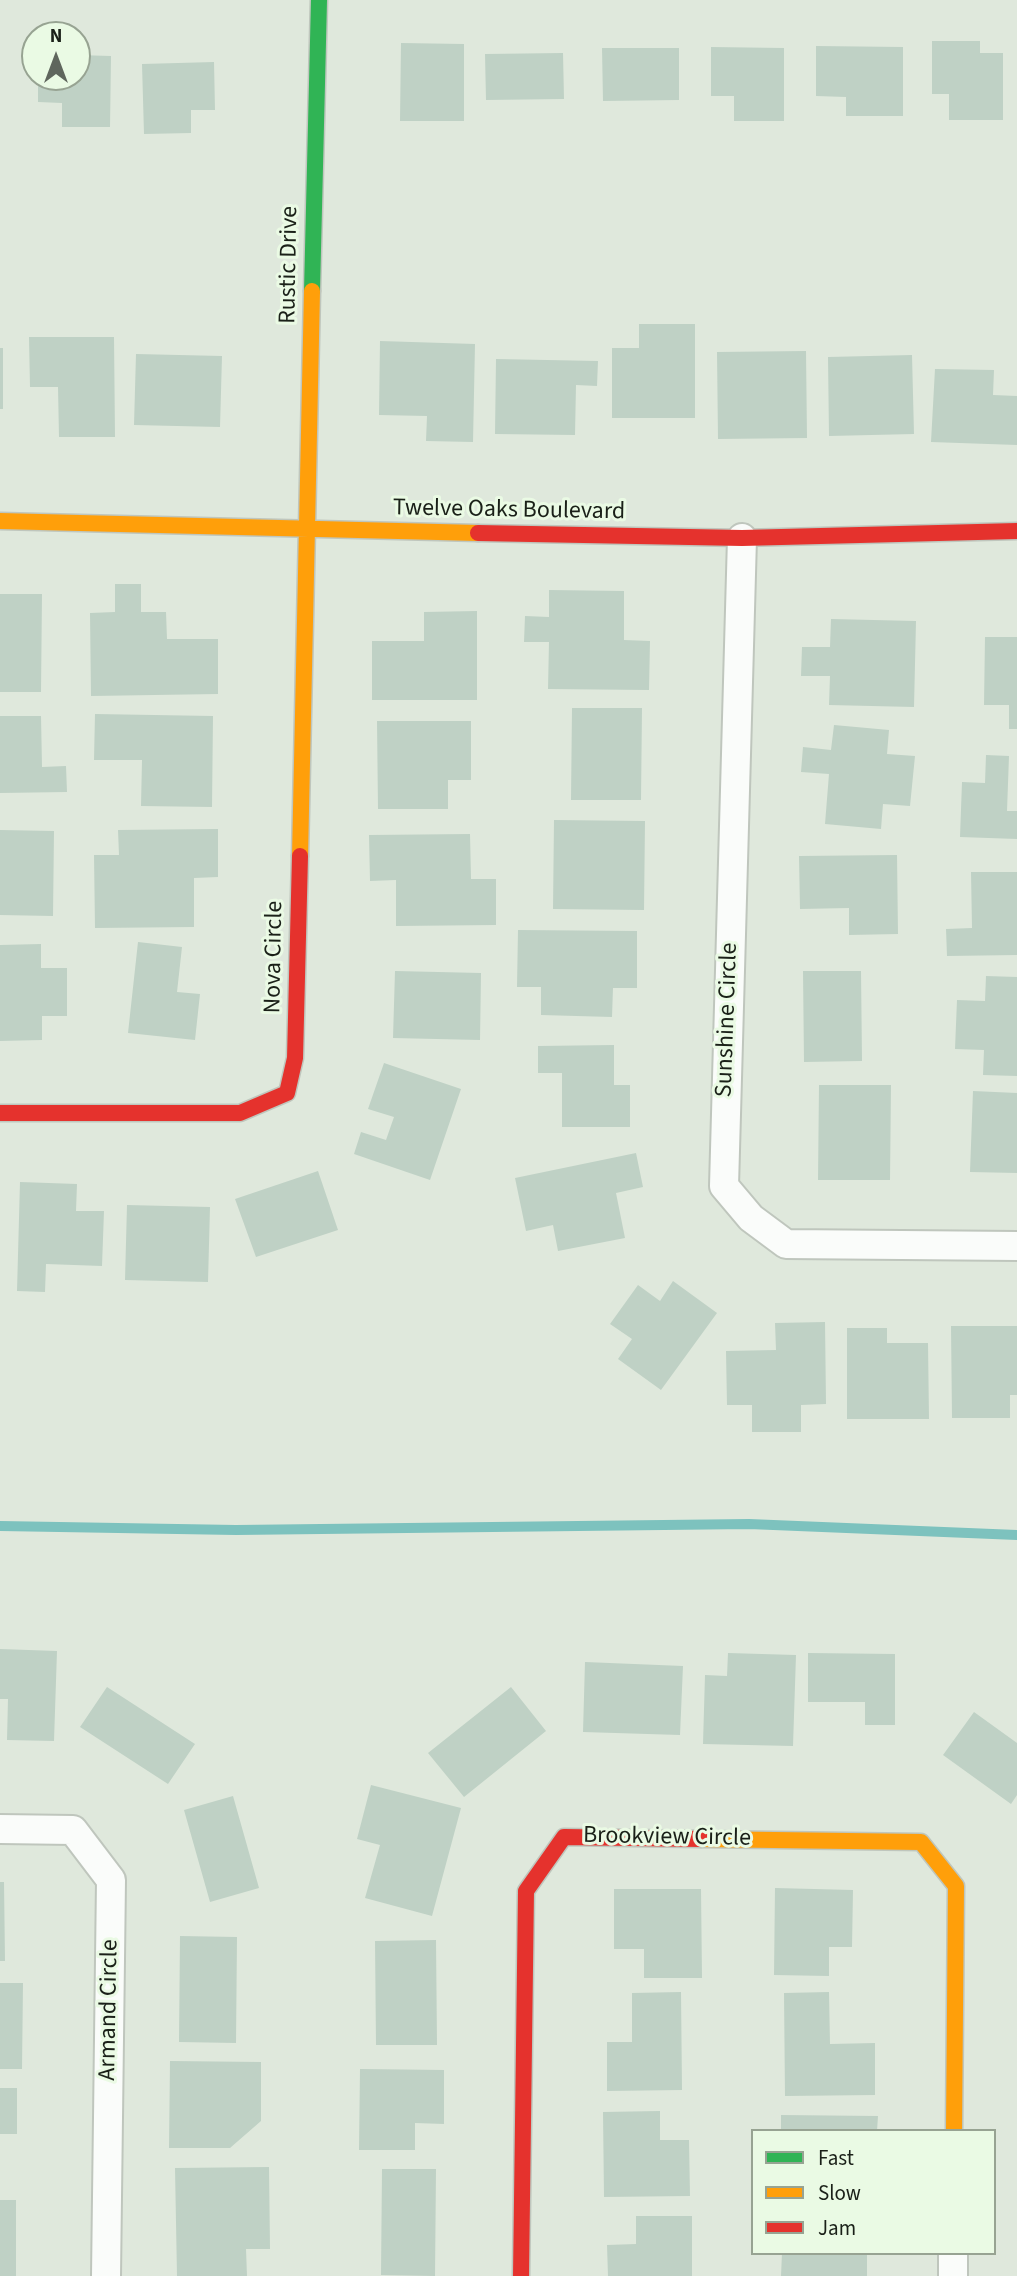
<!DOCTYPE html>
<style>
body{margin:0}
#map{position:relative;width:1017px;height:2276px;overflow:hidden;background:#dfe8dc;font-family:"Source Sans 3",sans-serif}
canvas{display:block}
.legend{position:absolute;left:751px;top:2129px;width:245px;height:126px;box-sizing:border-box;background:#eafae4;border:2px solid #97a392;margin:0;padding:9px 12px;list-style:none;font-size:21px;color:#1a2018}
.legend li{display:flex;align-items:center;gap:14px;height:35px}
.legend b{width:35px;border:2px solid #97a392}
.north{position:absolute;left:21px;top:21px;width:70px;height:70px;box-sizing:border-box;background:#eafae4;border:2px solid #97a392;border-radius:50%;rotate:0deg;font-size:19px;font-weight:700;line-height:28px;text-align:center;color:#1a2018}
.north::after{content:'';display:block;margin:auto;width:24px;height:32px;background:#5f665d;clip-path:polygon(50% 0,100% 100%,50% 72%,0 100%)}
</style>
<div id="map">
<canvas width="1017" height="2276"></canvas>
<ul class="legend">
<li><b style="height:9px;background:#30b455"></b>Fast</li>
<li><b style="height:9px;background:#ff9f0a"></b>Slow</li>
<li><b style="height:9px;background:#e5322d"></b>Jam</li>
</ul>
<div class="north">N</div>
</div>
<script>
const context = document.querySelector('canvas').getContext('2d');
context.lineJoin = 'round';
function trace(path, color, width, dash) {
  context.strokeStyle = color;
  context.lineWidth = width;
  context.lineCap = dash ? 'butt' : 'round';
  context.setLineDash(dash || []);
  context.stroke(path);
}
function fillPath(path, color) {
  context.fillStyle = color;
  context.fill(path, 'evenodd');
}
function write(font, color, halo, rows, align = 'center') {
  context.font = font + ' "Source Sans 3",sans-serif';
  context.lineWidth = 6;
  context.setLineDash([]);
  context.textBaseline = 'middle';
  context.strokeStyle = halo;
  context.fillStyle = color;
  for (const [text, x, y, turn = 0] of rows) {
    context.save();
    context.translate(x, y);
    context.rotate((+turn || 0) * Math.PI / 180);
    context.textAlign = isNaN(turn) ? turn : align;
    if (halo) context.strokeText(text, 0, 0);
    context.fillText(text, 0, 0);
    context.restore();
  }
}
trace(new Path2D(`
 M 0,1526 L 236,1530 L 749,1524 L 1017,1535`), '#7dc2be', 10);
fillPath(new Path2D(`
 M 932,41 L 980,41 L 980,53 L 1003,53 L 1003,120 L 949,120 L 949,94 L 932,94 Z
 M 401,43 L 464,44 L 464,121 L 400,121 Z
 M 816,46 L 903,47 L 903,116 L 846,116 L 846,97 L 816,96 Z
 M 711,47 L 784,48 L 784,121 L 734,121 L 734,96 L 711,96 Z
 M 602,48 L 679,48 L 679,100 L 603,101 Z
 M 563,53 L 564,99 L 486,100 L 485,54 Z
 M 77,55 L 111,56 L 110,127 L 62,127 L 62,103 L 38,102 L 38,77 L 77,77 Z
 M 214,62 L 215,110 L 191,110 L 191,133 L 144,134 L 142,64 Z
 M 639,324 L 695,324 L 695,418 L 612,418 L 612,348 L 639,348 Z
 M 29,337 L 114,337 L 115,437 L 59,437 L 58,387 L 30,387 Z
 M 380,341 L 475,344 L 473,442 L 426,441 L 427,416 L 379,415 Z
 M 0,348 L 3,348 L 3,409 L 0,409 Z
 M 806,351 L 807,438 L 718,439 L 717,352 Z
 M 136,354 L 222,356 L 220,427 L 134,425 Z
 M 912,355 L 914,434 L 829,436 L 828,357 Z
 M 496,359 L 598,361 L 597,386 L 576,385 L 575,435 L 495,434 Z
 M 935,369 L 994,370 L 993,395 L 1017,396 L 1017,445 L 931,442 Z
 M 115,584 L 141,584 L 141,612 L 166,612 L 167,639 L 218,639 L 218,694 L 91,696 L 90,613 L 115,612 Z
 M 549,590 L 624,591 L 624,640 L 650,641 L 649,690 L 548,689 L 549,642 L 524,642 L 525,616 L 549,617 Z
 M 0,594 L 42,594 L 41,692 L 0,692 Z
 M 477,611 L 477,700 L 372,700 L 372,641 L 424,641 L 424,612 Z
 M 831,619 L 916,621 L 914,707 L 829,705 L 830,676 L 801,676 L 802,647 L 830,647 Z
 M 985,637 L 1017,637 L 1017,729 L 1009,729 L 1009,705 L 984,705 Z
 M 572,708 L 642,708 L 641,800 L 571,800 Z
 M 95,714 L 213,716 L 212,807 L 141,806 L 142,760 L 94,760 Z
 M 0,716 L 41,716 L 42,767 L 66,766 L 67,792 L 0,793 Z
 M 377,721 L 471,721 L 471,780 L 448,780 L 448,809 L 378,809 Z
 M 834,725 L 889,730 L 887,754 L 915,756 L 910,806 L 883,804 L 881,829 L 825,824 L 829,774 L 801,772 L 803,747 L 831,750 Z
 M 986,755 L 1009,756 L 1007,811 L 1017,811 L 1017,839 L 960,837 L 962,782 L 985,783 Z
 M 554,820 L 645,821 L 644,910 L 553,909 Z
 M 218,829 L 218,877 L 194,878 L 194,927 L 95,928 L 94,855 L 119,855 L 118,830 Z
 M 0,830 L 54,831 L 53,916 L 0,915 Z
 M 470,834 L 471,879 L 496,879 L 496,925 L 396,926 L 396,880 L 370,881 L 369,835 Z
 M 897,855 L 898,934 L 849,935 L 849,908 L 800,909 L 799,856 Z
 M 971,872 L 1017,872 L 1017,955 L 947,956 L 946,929 L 972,928 Z
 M 518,930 L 637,931 L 637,988 L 613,988 L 612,1017 L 541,1015 L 541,987 L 517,987 Z
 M 138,942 L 182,947 L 177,992 L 200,994 L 195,1040 L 128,1033 Z
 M 41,944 L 41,968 L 67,968 L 67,1016 L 42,1016 L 42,1040 L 0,1041 L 0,945 Z
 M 395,971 L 481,973 L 480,1040 L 393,1038 Z
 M 803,971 L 861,971 L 862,1061 L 804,1062 Z
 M 986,976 L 1017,977 L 1017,1076 L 983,1075 L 984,1050 L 955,1049 L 957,1000 L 985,1001 Z
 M 614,1045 L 614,1085 L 630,1085 L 630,1127 L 562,1127 L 562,1073 L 538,1073 L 538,1046 Z
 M 384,1063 L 461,1089 L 430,1180 L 354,1154 L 361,1132 L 386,1140 L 394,1117 L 368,1109 Z
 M 819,1085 L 891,1085 L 890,1180 L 818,1180 Z
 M 973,1091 L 1017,1093 L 1017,1173 L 970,1172 Z
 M 636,1153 L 643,1187 L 616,1193 L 625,1238 L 558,1251 L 553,1225 L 526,1231 L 515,1178 Z
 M 318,1171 L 338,1230 L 256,1257 L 235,1199 Z
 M 20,1182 L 77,1184 L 76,1211 L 104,1211 L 102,1266 L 46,1264 L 45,1292 L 17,1291 Z
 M 127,1205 L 210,1207 L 208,1282 L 125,1280 Z
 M 673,1281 L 717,1313 L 661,1390 L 618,1359 L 632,1339 L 610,1324 L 638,1285 L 660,1301 Z
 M 825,1322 L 826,1404 L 801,1405 L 801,1432 L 752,1432 L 752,1405 L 727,1405 L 726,1351 L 776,1350 L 775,1323 Z
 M 951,1326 L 1017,1326 L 1017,1395 L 1010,1395 L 1010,1418 L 952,1418 Z
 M 847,1328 L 887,1328 L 887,1343 L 928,1343 L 929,1419 L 847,1419 Z
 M 0,1649 L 57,1651 L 54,1741 L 7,1740 L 8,1699 L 0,1699 Z
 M 728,1653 L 796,1655 L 793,1746 L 703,1744 L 705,1675 L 727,1676 Z
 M 808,1653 L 895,1654 L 895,1725 L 865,1725 L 865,1702 L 808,1702 Z
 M 585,1662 L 683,1666 L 680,1735 L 583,1732 Z
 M 107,1687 L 195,1744 L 168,1784 L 80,1727 Z
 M 511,1687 L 546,1731 L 464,1797 L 428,1753 Z
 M 974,1712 L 1017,1743 L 1017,1795 L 1011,1804 L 943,1755 Z
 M 371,1785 L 461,1808 L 432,1916 L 365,1898 L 380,1845 L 357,1839 Z
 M 233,1796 L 259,1888 L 210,1902 L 184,1810 Z
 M 0,1882 L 4,1882 L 5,1961 L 0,1961 Z
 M 775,1888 L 853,1890 L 852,1947 L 829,1947 L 829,1976 L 774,1975 Z
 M 614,1889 L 701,1889 L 702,1978 L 644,1978 L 644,1949 L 614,1949 Z
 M 180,1936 L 237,1937 L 236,2043 L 179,2042 Z
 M 436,1940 L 437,2045 L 376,2045 L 375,1941 Z
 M 0,1983 L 23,1983 L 22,2069 L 0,2069 Z
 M 681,1992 L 682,2090 L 607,2091 L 607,2042 L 632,2042 L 632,1993 Z
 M 829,1992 L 830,2044 L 875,2043 L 875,2095 L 785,2096 L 784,1993 Z
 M 170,2061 L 261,2062 L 261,2121 L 230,2148 L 169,2148 Z
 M 360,2069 L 444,2070 L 444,2124 L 415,2123 L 415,2150 L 359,2150 Z
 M 0,2088 L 17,2088 L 17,2134 L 0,2134 Z
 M 660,2111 L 660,2140 L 689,2140 L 690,2196 L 604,2197 L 603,2112 Z
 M 781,2115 L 878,2116 L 877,2131 L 781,2131 Z
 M 269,2167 L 270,2249 L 246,2249 L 247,2276 L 177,2276 L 175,2168 Z
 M 382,2169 L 436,2169 L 435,2276 L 381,2275 Z
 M 0,2200 L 16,2200 L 16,2276 L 0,2276 Z
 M 636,2216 L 692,2216 L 692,2276 L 608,2276 L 607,2245 L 636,2244 Z
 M 782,2253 L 867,2253 L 867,2276 L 781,2276 Z`), '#bfd1c5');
const street = new Path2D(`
 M 742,538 L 724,1186 L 751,1218 L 786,1244 L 1017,1246
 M 0,1829 L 73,1830 L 111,1880 L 106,2276
 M 953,2276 L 953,2253`);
const fast = new Path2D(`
 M 312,291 L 319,0`);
const slow = new Path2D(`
 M 0,521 L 478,533
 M 300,856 L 312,291
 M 701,1839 L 921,1842 L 956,1886 L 954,2131`);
const jam = new Path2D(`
 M 478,533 L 742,538 L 1017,531
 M 0,1113 L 240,1113 L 287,1093 L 295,1058 L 300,856
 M 521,2276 L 526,1891 L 564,1837 L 701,1839`);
trace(street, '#bfc6bd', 32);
trace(fast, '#bfc6bd', 19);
trace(slow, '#bfc6bd', 19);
trace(jam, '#bfc6bd', 19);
trace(street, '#fafcfa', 28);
trace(fast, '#30b455', 16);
trace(slow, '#ff9f0a', 16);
trace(jam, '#e5322d', 16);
write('24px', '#1a2018', '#eafae4', [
 ["Rustic Drive",290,265,-89],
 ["Twelve Oaks Boulevard",509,511,1],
 ["Nova Circle",275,957,-89],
 ["Sunshine Circle",728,1020,-88],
 ["Brookview Circle",667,1838,1],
 ["Armand Circle",110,2010,-89]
]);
</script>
